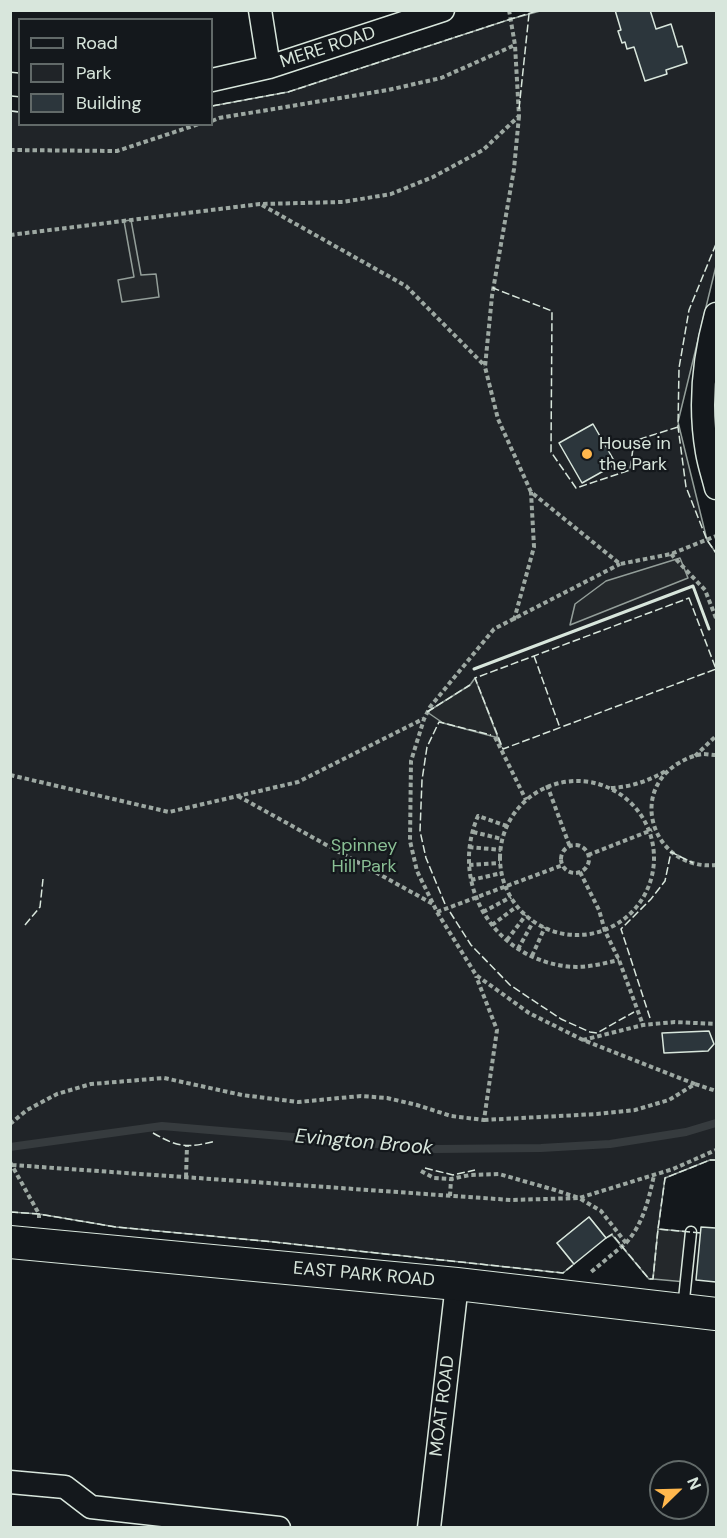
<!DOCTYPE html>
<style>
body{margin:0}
#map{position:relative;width:727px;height:1538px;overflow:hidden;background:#14181c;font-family:"DM Sans",sans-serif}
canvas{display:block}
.frame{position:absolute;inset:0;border:12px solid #d8e6dc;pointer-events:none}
.legend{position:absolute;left:18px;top:18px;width:195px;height:108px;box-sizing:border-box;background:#14181c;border:2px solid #626a69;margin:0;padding:8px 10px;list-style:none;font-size:18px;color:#d8e6dc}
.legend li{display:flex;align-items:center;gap:12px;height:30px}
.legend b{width:30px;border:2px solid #626a69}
.north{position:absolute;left:649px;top:1460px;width:60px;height:60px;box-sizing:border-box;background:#14181c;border:2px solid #626a69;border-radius:50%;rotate:67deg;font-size:16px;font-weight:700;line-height:24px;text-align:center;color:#d8e6dc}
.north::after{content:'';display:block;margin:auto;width:21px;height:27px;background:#ffb74d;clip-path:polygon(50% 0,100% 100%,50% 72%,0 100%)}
</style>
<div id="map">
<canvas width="727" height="1538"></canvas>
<div class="frame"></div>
<ul class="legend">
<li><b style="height:8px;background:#14181c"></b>Road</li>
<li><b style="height:16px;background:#202428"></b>Park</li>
<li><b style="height:16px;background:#2c363c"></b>Building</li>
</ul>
<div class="north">N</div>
</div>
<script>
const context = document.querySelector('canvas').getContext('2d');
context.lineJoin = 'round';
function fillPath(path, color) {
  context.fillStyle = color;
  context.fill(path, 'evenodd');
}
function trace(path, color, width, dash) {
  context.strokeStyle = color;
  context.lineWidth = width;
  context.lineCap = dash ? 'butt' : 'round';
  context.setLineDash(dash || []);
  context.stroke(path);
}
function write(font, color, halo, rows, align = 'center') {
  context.font = font + ' "DM Sans",sans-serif';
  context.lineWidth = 4.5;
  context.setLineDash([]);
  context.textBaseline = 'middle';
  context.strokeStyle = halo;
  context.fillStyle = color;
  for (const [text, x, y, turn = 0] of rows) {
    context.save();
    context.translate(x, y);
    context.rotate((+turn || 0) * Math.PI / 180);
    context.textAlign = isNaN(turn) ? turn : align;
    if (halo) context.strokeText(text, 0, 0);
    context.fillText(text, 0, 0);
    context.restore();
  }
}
const green = new Path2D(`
 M 540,11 L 716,11 L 716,266 L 678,422 L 707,540 L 716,553 L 716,1160 L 710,1160 L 665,1178 L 658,1229 L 653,1279 L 649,1279 L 612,1235 L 606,1238 L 589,1217 L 557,1243 L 574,1264 L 563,1273 L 274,1242 L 116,1227 L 39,1214 L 11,1212 L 11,111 L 19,112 L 20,124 L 212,124 L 212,106 L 288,92 L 511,19 Z`);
fillPath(green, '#202428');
trace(green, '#939e99', 1.5);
const parking = new Path2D(`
 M 131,220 L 141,275 L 156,274 L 159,297 L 122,302 L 118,280 L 134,277 L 124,221 Z
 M 680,558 L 688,578 L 570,625 L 575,604 L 606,581 Z
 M 475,678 L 500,743 L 495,737 L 443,723 L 427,712 L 470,685 Z
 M 658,1229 L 691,1232 L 686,1282 L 653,1279 Z`);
fillPath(parking, '#24282b');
trace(parking, '#939e99', 1.5);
trace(new Path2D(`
 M 10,1147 L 162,1126 L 436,1149 L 541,1148 L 610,1144 L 686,1132 L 716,1123`), '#363b3e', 8);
const building = new Path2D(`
 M 615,10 L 650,10 L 656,29 L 671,24 L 678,47 L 682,46 L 687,63 L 666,70 L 667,74 L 645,81 L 634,47 L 627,49 L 625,42 L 622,43 L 618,31 L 621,30 Z
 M 593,424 L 616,464 L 582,483 L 559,443 Z
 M 709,1031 L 714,1044 L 708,1051 L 664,1053 L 662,1033 Z
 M 589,1217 L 606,1238 L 574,1264 L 557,1243 Z
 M 701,1227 L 716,1228 L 716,1282 L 696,1280 Z`);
fillPath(building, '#2c363c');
trace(building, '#d8e6dc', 1.5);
const lane = new Path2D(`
 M 683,1309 L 691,1232`);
const street = new Path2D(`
 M 260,10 L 269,67
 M 212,80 L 269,67 L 443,10
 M 10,84 L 20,85
 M 716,314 C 704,358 699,406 707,452 C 709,464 713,476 716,488
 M 10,1482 L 65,1487 L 91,1507 L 279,1528
 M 429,1528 L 457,1284`);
const secondary = new Path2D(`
 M 10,1242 L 457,1284 L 716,1314`);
trace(lane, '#d8e6dc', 13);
trace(street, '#d8e6dc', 25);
trace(secondary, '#d8e6dc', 34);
trace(new Path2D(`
 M 519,116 L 514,169 L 492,296 L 485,367 L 498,419 L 531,492 L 620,564 L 671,554 L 716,536
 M 212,121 L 219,118 L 388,90 L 441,78 L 515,45
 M 10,150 L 117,151 L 199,124
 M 262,205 L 406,286 L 485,366
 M 10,235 L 260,204 L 343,202 L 391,194 L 433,177 L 483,150 L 519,116 L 515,45 L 509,10
 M 671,554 L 705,590 L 716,618
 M 514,620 L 534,547 L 531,492
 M 495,737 L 526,800
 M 716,755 C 712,755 707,754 703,754 C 694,755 685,759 677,764 C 627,796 656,871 716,865
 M 695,756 L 716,736
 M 10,775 L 169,812 L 298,782 L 423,719
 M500 858a77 77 0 1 1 154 0a77 77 0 1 1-154 0Z
 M 547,785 L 570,847
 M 611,788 C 631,787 648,781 666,771
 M 238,796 L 433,904
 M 507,826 L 478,816 C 449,883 493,956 564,966 C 583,969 601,964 619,960
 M 473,832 L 502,839
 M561 859a14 14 0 1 1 28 0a14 14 0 1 1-28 0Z
 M 469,847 L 501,850
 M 588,855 L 652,830
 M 469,865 L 500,863
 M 580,872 L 599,910 L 605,931 L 619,960 L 643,1025
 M 471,880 L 502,873
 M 437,912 L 563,865
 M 483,912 L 511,897
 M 492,925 L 516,907
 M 507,940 L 526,915
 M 518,949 L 533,922
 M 532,956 L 545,927
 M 583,1040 L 529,1013 L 476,975 L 437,912 L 417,871 L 410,841 L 411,761 L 424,719 L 430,707 L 494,629 L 620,564
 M 695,1084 L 583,1040 L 643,1025 L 675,1022 L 716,1024
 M 484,1120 L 597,1114 L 635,1110 L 669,1100 L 695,1084 L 716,1091
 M 10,1124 L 27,1110 L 57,1094 L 91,1084 L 164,1078 L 242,1095 L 298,1102 L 361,1096 L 387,1098 L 417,1105 L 451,1116 L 484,1120 L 497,1030 L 476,976
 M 10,1162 L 39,1214 L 39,1218
 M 12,1165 L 511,1200 L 579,1198 L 601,1211 L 626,1243 L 591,1272
 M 421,1171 L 434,1178 L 451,1179 L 470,1175 L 499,1174 L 555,1190 L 579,1198 L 673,1169 L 716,1150
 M 186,1177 L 187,1146
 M 450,1196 L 451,1179
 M 626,1243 C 643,1224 649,1199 654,1175`), '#9da8a2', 4, [4.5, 3]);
trace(lane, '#14181c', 10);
trace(street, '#14181c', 22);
trace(secondary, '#14181c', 32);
trace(new Path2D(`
 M 212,106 L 288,92 L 511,19 L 540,10
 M 519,109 L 529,14
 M 10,111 L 20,112
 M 716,244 L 689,310 L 679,368 L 678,427 L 686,487 L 707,540 L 716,553
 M 494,287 L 493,288 L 552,311 L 551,452 L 576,488 L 630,470 L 634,441 L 678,427
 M 689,598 L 716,669 L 503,749 L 475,678 Z
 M 534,656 L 560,728
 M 427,712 L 470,685
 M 445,904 L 426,858 L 420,831 L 422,780 L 427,747 L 439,722 L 491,735
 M 450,912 L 471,945 L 510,985 L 561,1019 L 590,1032 L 597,1033 L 634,1012
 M 25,925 L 40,907 L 43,879
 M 650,1018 L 621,929 L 651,899 L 665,881 L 671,852 L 693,863
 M 153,1133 C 179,1148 188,1148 216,1141
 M 425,1168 L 453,1175 L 475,1170
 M 10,1212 L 39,1214 L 116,1227 L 274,1242 L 563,1273 L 574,1264
 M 701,1233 L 658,1229 L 665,1178 L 710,1160 L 716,1160
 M 606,1238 L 612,1234 L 649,1279 L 653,1279 L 658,1229`), '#d8e6dc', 1.5, [8, 3]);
trace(new Path2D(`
 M 474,669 L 693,586 L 709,629`), '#d8e6dc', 3);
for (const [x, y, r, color] of [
 [587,454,6,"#ffb74d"]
]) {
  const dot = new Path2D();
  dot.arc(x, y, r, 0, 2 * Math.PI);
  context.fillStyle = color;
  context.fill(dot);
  trace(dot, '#14181c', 2);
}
write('18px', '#d8e6dc', '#14181c', [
 ["MERE ROAD",328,48,-18],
 ["EAST PARK ROAD",364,1275,5],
 ["MOAT ROAD",443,1406,-83]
]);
write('18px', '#d8e6dc', '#14181c', [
 ["House in",599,444],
 ["the Park",599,465]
], 'left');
write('18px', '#8ac095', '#14181c', [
 ["Spinney",364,846],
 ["Hill Park",364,867]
]);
write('italic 20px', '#d8e6dc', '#14181c', [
 ["Evington Brook",364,1143,5]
]);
</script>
